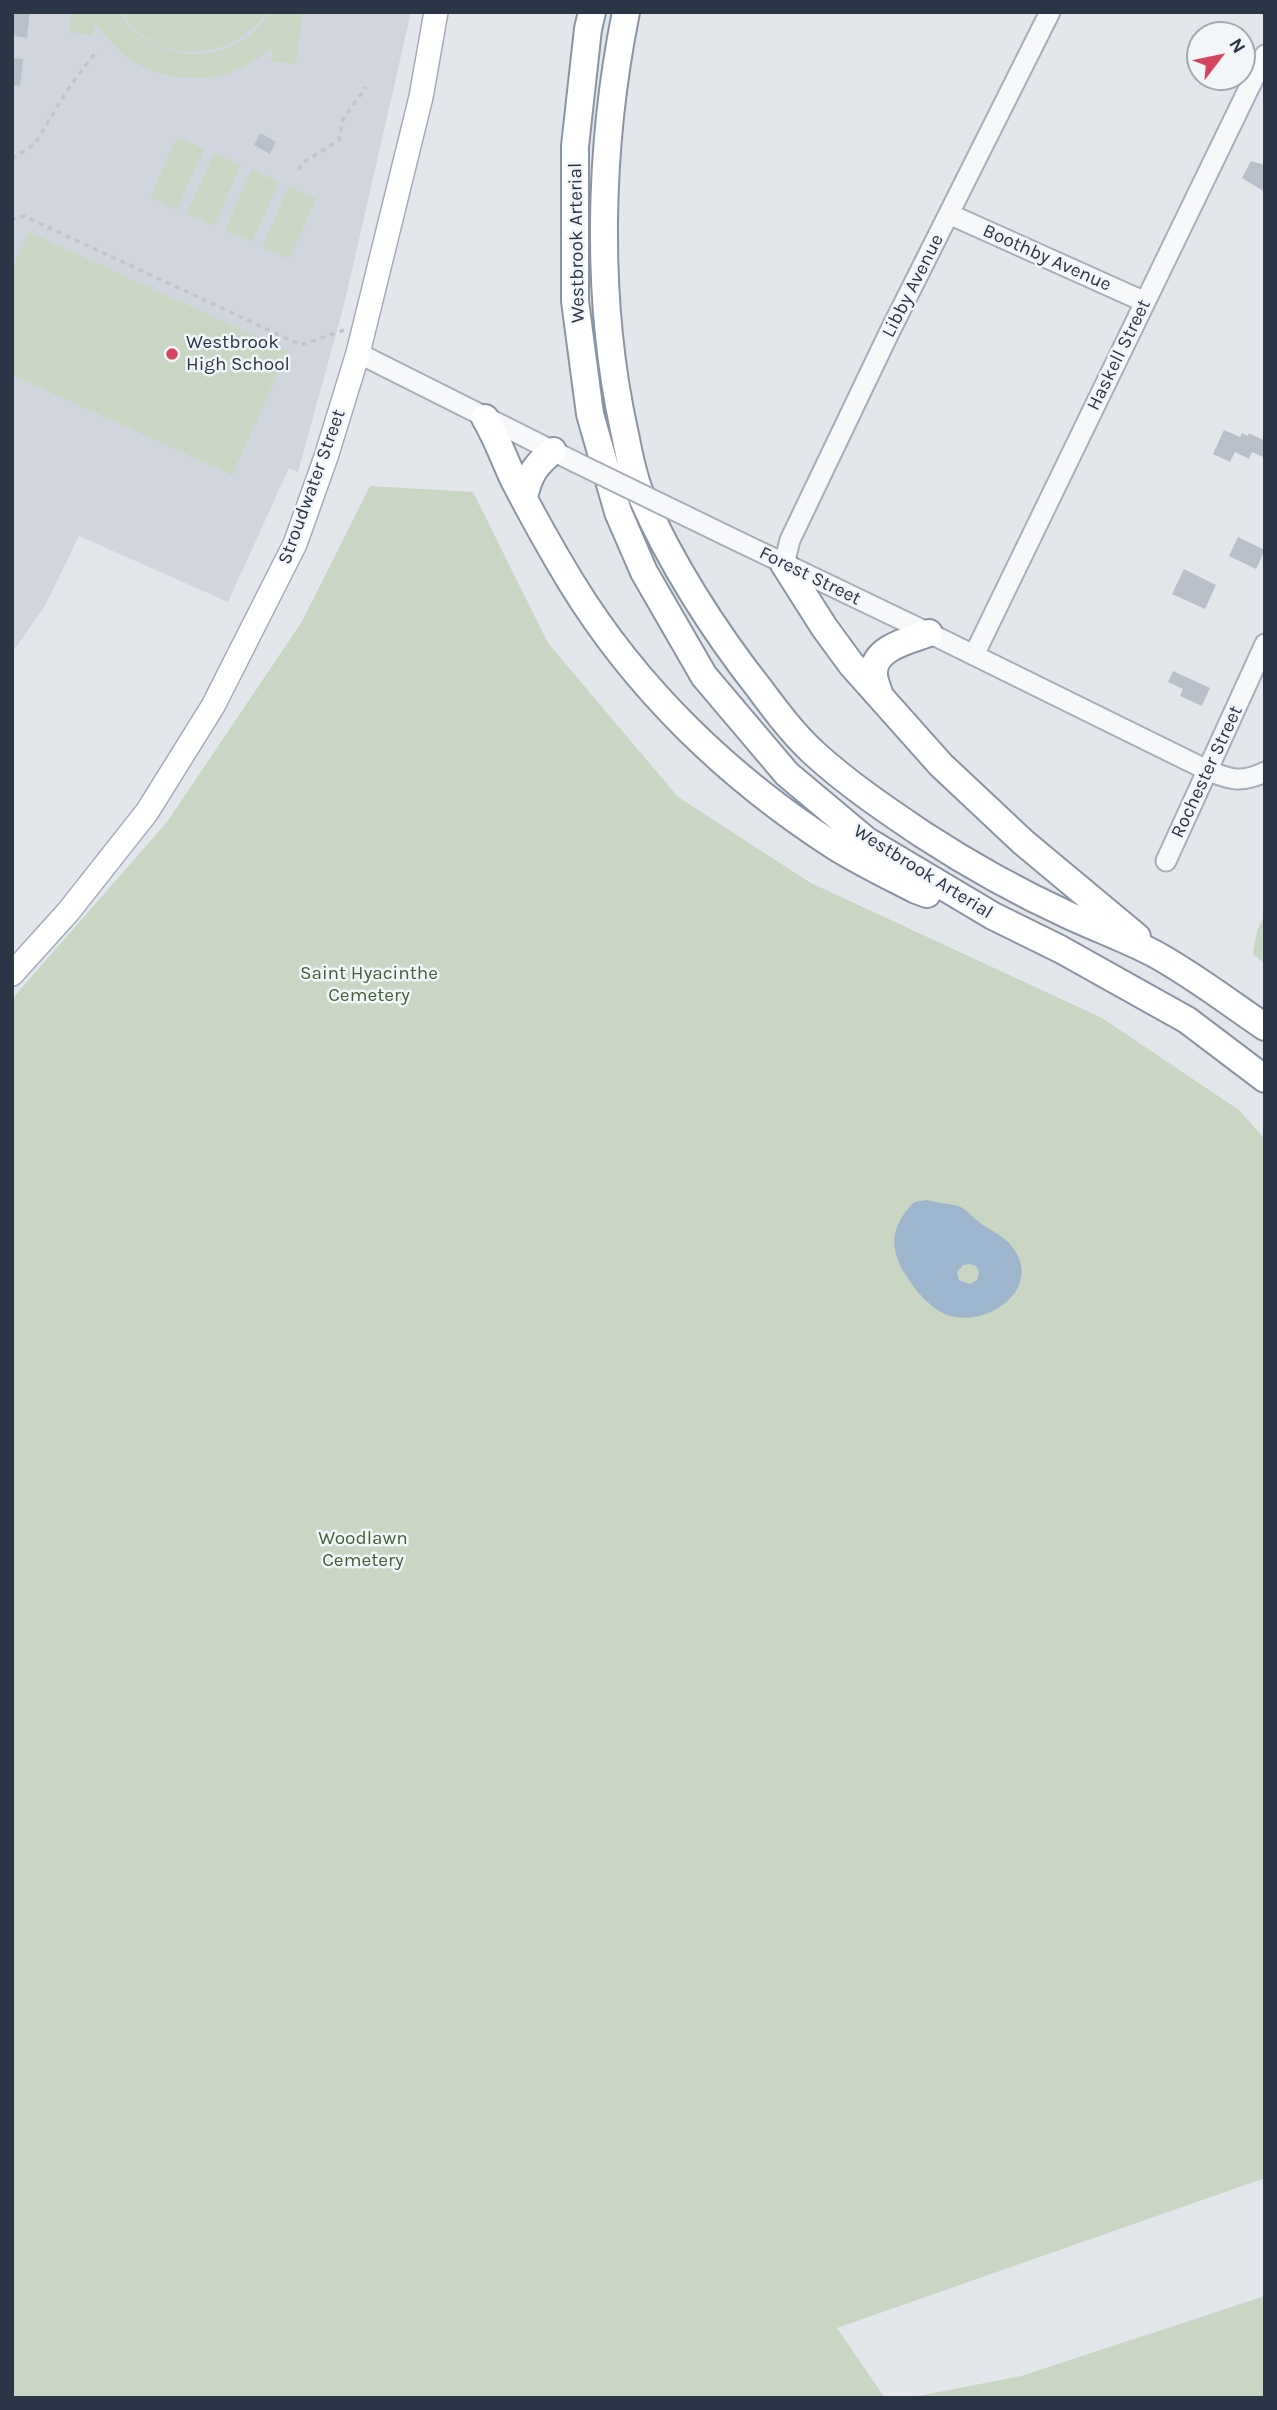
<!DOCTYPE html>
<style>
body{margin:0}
#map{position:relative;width:1277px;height:2410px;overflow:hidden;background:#e3e7ec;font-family:Karla,sans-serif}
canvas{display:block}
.frame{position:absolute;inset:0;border:14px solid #2a3545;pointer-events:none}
.north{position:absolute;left:1186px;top:21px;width:70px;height:70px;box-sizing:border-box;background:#f3f6f9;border:2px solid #a3a9b1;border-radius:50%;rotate:58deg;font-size:19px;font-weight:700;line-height:28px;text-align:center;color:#2a3545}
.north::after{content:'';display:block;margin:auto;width:24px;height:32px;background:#d4455f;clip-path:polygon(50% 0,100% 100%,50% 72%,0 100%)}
</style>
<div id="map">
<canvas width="1277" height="2410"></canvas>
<div class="frame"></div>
<div class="north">N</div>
</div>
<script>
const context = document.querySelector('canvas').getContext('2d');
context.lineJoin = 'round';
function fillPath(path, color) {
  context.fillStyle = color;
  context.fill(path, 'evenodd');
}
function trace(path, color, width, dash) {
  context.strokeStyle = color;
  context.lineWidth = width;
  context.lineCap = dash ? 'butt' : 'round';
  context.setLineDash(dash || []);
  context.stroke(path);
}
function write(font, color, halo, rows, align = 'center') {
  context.font = font + ' Karla,sans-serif';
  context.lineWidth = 5;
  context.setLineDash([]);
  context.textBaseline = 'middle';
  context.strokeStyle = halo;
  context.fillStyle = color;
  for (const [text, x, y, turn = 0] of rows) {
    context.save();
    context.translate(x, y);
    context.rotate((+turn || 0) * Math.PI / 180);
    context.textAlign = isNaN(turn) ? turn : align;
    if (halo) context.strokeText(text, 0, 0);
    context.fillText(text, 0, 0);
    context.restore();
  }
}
fillPath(new Path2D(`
 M 12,12 L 411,12 L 345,301 L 298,472 L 289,468 L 228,602 L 79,536 L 45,606 L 12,653 Z`), '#d1d6de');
fillPath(new Path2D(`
 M 72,12 L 119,12 C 144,53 198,65 239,43 C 252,36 261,24 270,12 L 303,12 L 296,64 L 271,61 L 272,48 C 259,58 246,67 230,73 C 197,84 153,77 125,56 C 114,47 105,35 96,24 L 92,36 L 69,32 Z
 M 122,12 L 267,12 C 231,62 156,68 122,12 Z
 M 177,137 L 204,149 L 177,210 L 150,197 Z
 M 214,153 L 241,165 L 214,226 L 187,213 Z
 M 252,169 L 279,182 L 252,242 L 225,230 Z
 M 289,186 L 316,199 L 289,259 L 262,247 Z
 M 29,232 L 288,351 L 232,475 L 12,375 L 12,268 Z
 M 370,486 L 473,492 L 548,643 L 678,797 L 811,883 L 1102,1018 L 1239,1110 L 1265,1139 L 1265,2178 L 837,2328 L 885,2398 L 12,2398 L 12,999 L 167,822 L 301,623 Z
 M 1265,915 L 1265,964 L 1253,954 L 1257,931 Z
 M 1265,2296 L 1265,2398 L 908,2398 L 1021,2376 Z`), '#c9d6c4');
fillPath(new Path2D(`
 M 927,1200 C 937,1203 947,1203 958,1206 C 967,1209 975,1220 983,1225 C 992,1231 1001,1235 1009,1243 C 1045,1282 997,1324 955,1317 C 933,1314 912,1287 902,1269 C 888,1242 894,1223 914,1202 ZM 970,1264 L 976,1266 L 979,1272 L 977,1280 L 970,1284 L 959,1280 L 957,1272 L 963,1265 Z`), '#9db6cd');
fillPath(new Path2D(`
 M 12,12 L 30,12 L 27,38 L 12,36 Z
 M 12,58 L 23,59 L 20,86 L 12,85 Z
 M 260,133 L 276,142 L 270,154 L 254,145 Z
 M 1251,161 L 1265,165 L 1265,192 L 1242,178 Z
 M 1224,430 L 1240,437 L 1242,433 L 1248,436 L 1249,433 L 1265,441 L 1265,458 L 1252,452 L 1249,459 L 1235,452 L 1230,462 L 1213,454 Z
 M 1238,537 L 1265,550 L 1256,569 L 1229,556 Z
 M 1184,569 L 1216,585 L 1205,609 L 1172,594 Z
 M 1173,671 L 1210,688 L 1202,706 L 1180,696 L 1183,689 L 1168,682 Z`), '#bac0ca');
const minor = new Path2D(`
 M 949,214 L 1145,302
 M 358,353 L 575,462
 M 725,535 L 929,633 L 1209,771 C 1231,780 1242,783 1265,772
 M 784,564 L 790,540 L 890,331 L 1050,12
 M 974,655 L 1265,55
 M 1166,861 L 1265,644`);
const major = new Path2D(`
 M 12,974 L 68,912 L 147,812 L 213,706 L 295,544 L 326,457 L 358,353 L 421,97 L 436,12`);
const highway = new Path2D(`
 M 592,12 L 588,29 L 575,146 L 575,301 L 590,414 L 618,512 L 644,572 L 704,676 L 787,774 L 867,841 L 993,916 L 1060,949 L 1187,1020 L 1265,1079
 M 626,12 C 599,146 595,297 624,430 C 629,452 632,475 641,495 C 670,562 714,631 759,688 C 776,711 794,735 815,754 C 848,784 885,809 922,834 C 968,864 1018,892 1068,915 C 1096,928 1126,939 1153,953 C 1192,974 1228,1002 1265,1027
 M 485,418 C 497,438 504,459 514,480 C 532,515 551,549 571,582 C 637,690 730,779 836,847 C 862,863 889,876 916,890 L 927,894
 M 524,497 C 529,475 535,465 553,451
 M 784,564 L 824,627 L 851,664 L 941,765 L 1023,842 L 1137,937
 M 880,696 C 878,689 874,681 874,674 C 872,648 910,640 929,633`);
trace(minor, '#a8aeb7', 23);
trace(major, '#a2abb8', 26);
trace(highway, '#8a95a3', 30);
trace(new Path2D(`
 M 12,159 L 35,144 L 66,92 L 97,50
 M 299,170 L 301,164 L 339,140 L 343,119 L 366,87
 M 12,221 L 16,217 L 24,216 L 301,345 L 344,330`), '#c1c5cb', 3.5, [5, 5]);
trace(minor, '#f6f8fa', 19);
trace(major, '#fff', 23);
trace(highway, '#fff', 26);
const minorBridge = new Path2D(`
 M 575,462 L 725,535`);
trace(minorBridge, '#a8aeb7', 23, []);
trace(minorBridge, '#f6f8fa', 19);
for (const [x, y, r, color] of [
 [172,354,7,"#d4455f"]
]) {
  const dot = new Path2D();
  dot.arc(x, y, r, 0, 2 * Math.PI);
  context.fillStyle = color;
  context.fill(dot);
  trace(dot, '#f3f6f9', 2.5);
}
write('19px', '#2a3545', '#f3f6f9', [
 ["Westbrook Arterial",577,243,-91],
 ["Boothby Avenue",1047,258,24],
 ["Libby Avenue",913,286,-63],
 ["Haskell Street",1119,355,-64],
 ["Stroudwater Street",312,487,-70],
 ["Forest Street",810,576,26],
 ["Rochester Street",1207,772,-65],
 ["Westbrook Arterial",923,872,32]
]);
write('19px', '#2a3545', '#f3f6f9', [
 ["Westbrook",186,343],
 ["High School",186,365]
], 'left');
write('19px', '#406137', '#f3f6f9', [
 ["Saint Hyacinthe",369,974],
 ["Cemetery",369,996],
 ["Woodlawn",363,1539],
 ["Cemetery",363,1561]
]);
</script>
